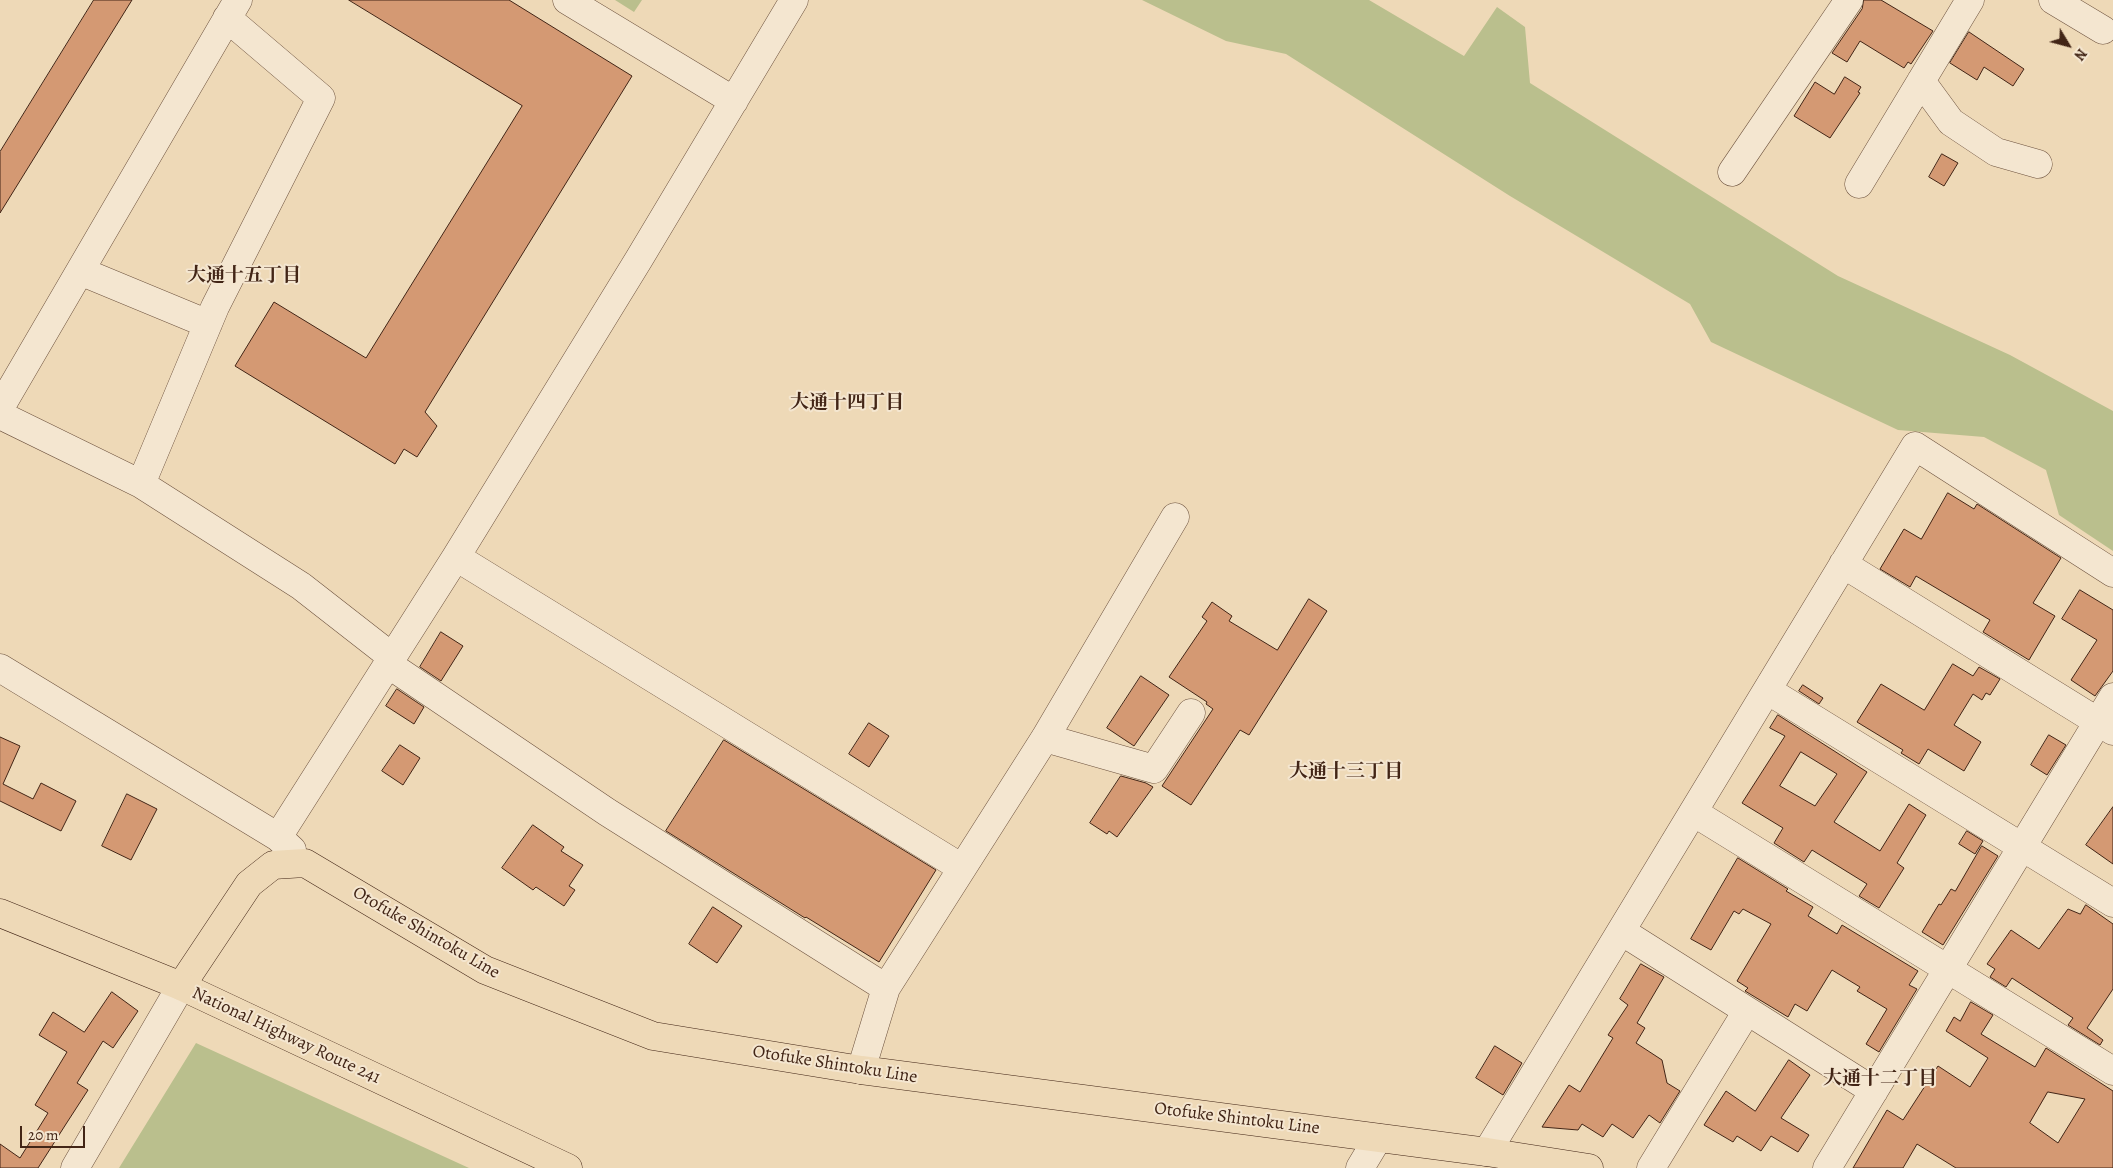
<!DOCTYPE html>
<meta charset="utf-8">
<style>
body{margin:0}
#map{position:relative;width:2113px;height:1168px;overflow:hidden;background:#eed9b7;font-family:Alegreya,serif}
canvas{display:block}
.north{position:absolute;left:2043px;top:20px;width:50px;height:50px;-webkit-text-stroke:4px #f4e6d0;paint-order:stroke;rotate:127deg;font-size:14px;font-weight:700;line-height:20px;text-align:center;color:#422516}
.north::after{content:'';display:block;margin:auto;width:18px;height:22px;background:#422516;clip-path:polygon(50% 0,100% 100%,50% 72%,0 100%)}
.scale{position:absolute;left:20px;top:1126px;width:65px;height:22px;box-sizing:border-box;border:2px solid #422516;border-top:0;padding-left:6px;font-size:15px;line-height:18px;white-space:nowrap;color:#422516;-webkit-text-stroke:4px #f4e6d0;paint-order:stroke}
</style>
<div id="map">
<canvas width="2113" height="1168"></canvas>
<div class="north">N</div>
<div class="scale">20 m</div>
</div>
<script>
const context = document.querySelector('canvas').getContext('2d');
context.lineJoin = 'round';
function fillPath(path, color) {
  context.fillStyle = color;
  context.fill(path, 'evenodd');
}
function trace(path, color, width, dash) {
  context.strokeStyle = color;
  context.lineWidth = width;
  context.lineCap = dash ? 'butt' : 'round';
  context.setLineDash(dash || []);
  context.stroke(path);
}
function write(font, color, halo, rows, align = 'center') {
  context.font = font + ' Alegreya,"Noto Serif JP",serif';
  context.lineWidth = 4;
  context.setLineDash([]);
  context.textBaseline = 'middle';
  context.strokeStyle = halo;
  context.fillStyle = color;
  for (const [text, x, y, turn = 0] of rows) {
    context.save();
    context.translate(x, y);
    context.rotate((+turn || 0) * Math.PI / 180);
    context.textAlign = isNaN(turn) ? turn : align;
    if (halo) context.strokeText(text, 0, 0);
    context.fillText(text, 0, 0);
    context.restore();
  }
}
fillPath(new Path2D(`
 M 615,0 L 642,0 L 634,12 Z
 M 1142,0 L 1369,0 L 1464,56 L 1497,7 L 1525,27 L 1530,83 L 1838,276 L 2010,355 L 2113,411 L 2113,551 L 2059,515 L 2046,470 L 1984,437 L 1898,430 L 1711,342 L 1690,304 L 1510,196 L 1286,54 L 1226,41 Z
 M 196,1043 L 469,1168 L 119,1168 Z`), '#babf8d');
const building = new Path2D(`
 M 94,0 L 132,0 L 0,213 L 0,152 Z
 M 349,0 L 509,0 L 632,76 L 425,412 L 437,426 L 417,457 L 404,449 L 395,464 L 235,366 L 274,302 L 366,358 L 522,106 Z
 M 1864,0 L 1881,0 L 1933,31 L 1911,64 L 1908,62 L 1904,68 L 1860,41 L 1847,62 L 1832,53 L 1862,9 Z
 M 1969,32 L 2024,69 L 2013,86 L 1984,67 L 1977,80 L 1950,63 Z
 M 1845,77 L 1861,87 L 1858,92 L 1860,93 L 1830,138 L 1794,116 L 1815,82 L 1834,94 Z
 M 1942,154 L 1958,163 L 1944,186 L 1929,177 Z
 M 1948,493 L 1974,509 L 1977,504 L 2061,558 L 2033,603 L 2055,616 L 2029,660 L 1983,632 L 1990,620 L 1916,576 L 1910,587 L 1880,569 L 1904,529 L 1921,539 Z
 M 2080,590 L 2113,610 L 2113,671 L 2095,696 L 2071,680 L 2097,640 L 2062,619 Z
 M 1309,599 L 1327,611 L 1249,735 L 1240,730 L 1191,805 L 1162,786 L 1213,709 L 1206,704 L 1207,702 L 1169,677 L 1207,621 L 1202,617 L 1212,602 L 1232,616 L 1229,621 L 1277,650 Z
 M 441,632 L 463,646 L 441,681 L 420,667 Z
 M 1953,664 L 1973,676 L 1979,667 L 2000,679 L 1990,695 L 1986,693 L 1982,700 L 1973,694 L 1954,725 L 1981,742 L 1964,771 L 1928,749 L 1919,764 L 1901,753 L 1903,750 L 1857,722 L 1881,684 L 1924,710 Z
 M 1141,676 L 1169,695 L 1134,746 L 1107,728 Z
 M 1803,685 L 1823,698 L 1819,704 L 1799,691 Z
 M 397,689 L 424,707 L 414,724 L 386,706 Z
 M 1778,715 L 1867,772 L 1834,822 L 1880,851 L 1909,804 L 1926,815 L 1897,863 L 1904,868 L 1879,908 L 1859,896 L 1867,884 L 1812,850 L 1804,862 L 1774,843 L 1783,828 L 1742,803 L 1785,736 L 1770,728 ZM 1801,752 L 1837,774 L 1815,806 L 1780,786 Z
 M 869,723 L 889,736 L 869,767 L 849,754 Z
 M 2049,735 L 2066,745 L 2047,775 L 2031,765 Z
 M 0,737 L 20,746 L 3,784 L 33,799 L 41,783 L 76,801 L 61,831 L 0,801 Z
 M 724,740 L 936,870 L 879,962 L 806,917 L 805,918 L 666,831 Z
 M 400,745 L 420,758 L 403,785 L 382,771 Z
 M 1121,776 L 1146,783 L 1153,787 L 1117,837 L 1109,831 L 1107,834 L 1090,823 Z
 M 127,794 L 157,809 L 131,860 L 102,846 Z
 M 2113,807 L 2113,864 L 2086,845 Z
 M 533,825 L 564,847 L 561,851 L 583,865 L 569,886 L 575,890 L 564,906 L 536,887 L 533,890 L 502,868 Z
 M 1967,831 L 1983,841 L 1975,854 L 1959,844 Z
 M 1982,846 L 1998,856 L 1943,945 L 1922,932 L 1939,904 L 1941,905 L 1951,889 L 1955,891 Z
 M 1738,858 L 1788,889 L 1786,891 L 1813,907 L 1808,916 L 1837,934 L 1842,925 L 1918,971 L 1909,985 L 1917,989 L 1879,1052 L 1866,1044 L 1887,1009 L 1857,991 L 1860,987 L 1832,970 L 1807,1011 L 1795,1004 L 1788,1017 L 1745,991 L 1748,988 L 1737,981 L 1771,924 L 1743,909 L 1739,914 L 1734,911 L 1711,950 L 1691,939 Z
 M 2086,905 L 2113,924 L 2113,989 L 2087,1028 L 2103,1040 L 2100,1045 L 2068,1025 L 2073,1018 L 2012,978 L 2006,987 L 1990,977 L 1995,969 L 1987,964 L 2011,930 L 2039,949 L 2068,909 L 2080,914 Z
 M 713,907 L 742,926 L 717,963 L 689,944 Z
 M 1641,964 L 1664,977 L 1637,1023 L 1645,1028 L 1636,1043 L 1662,1060 L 1667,1083 L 1680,1091 L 1660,1123 L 1649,1115 L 1633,1138 L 1612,1124 L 1603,1137 L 1582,1124 L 1578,1130 L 1542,1127 L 1569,1085 L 1580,1092 L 1613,1038 L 1608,1035 L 1628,1005 L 1620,999 Z
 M 112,992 L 138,1011 L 113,1048 L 103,1041 L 77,1083 L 88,1090 L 66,1124 L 38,1168 L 0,1168 L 0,1144 L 20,1158 L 48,1113 L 35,1105 L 67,1052 L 39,1035 L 53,1012 L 84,1032 Z
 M 1971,1002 L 1993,1015 L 1981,1034 L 2035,1067 L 2046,1048 L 2113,1091 L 2113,1168 L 1956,1168 L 1917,1144 L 1903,1168 L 1853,1168 L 1887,1110 L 1903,1120 L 1938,1066 L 1970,1087 L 1988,1058 L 1946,1031 L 1954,1017 L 1960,1021 ZM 2048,1092 L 2085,1099 L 2058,1143 L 2030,1123 Z
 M 1495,1046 L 1522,1063 L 1503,1095 L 1476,1078 Z
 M 1789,1060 L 1810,1075 L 1781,1118 L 1809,1135 L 1798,1152 L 1771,1136 L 1761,1151 L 1737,1136 L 1733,1142 L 1704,1125 L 1726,1091 L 1755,1111 Z`);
fillPath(building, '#d49973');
trace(building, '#422516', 1);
const minor = new Path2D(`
 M 567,0 L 734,101
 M 2053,0 L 2103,30
 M 1921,81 L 1951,122 L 1996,152 L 2038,164
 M 1732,172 L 1849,0
 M 1859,184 L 1970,0
 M 80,271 L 208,324
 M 0,408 L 238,0
 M 0,415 L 141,484 L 301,586 L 392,657
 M 141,484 L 215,307 L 321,98 L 227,18
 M 456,557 L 962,868
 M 1843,564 L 2113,731
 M 388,664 L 607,812 L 886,988
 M 0,668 L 278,837 L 292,850
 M 1767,690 L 2113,903
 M 1045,738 L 1154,769 L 1191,713
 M 1693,812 L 2113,1071
 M 278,837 L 456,557 L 639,259 L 794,0
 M 1621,931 L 1874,1091
 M 861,1070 L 886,988 L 1045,738 L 1175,517
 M 1487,1152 L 1915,446 L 2113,573
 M 75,1168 L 181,986
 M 1360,1168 L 1378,1138
 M 1651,1168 L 1747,1011
 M 1827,1168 L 2113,697`);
const major = new Path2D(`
 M 181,986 L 249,884 L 273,865 L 305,863 L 485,970 L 653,1036 L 861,1070 L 1487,1152 L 1589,1168`);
const highway = new Path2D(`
 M 0,913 L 181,986 L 568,1168`);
trace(minor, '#6d523e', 29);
trace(major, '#422516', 29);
trace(highway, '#422516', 29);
trace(minor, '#f4e6d0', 28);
trace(major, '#eed9b7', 28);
trace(highway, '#eed9b7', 28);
write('18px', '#422516', '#f4e6d0', [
 ["Otofuke Shintoku Line",426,933,30],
 ["National Highway Route 241",286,1036,25],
 ["Otofuke Shintoku Line",835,1065,9],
 ["Otofuke Shintoku Line",1237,1119,7]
]);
write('bold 19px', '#422516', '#f4e6d0', [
 ["大通十五丁目",244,276],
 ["大通十四丁目",847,403],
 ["大通十三丁目",1346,772],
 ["大通十二丁目",1880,1079]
]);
</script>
